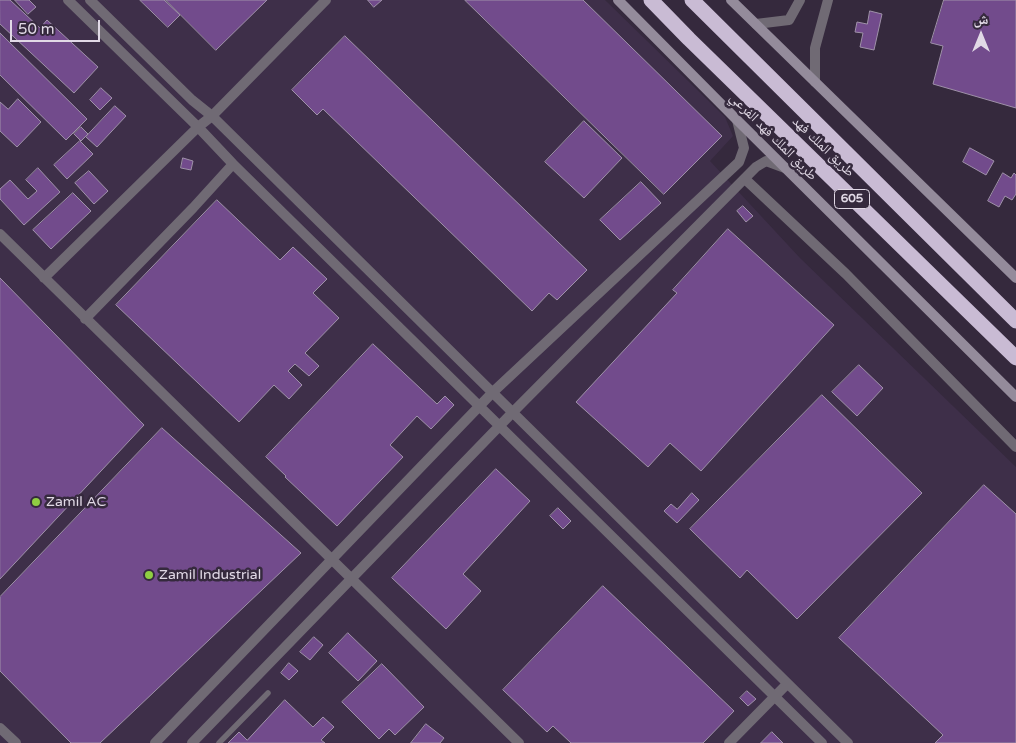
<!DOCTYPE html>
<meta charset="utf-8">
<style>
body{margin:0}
#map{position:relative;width:1016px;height:743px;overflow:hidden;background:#35293d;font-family:"Varela Round","Noto Naskh Arabic",sans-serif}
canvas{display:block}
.north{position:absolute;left:956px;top:10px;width:50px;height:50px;-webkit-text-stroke:4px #35293d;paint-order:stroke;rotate:0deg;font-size:14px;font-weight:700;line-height:20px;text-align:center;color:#e1d9e6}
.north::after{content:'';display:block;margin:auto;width:18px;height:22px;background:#e1d9e6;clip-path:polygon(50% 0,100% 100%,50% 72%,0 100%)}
.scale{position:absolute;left:10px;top:20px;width:90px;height:22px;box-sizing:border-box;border:2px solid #e1d9e6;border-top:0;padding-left:6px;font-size:15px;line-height:18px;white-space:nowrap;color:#e1d9e6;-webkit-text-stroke:4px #35293d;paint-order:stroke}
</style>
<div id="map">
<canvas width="1016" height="743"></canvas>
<div class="north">ش</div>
<div class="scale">50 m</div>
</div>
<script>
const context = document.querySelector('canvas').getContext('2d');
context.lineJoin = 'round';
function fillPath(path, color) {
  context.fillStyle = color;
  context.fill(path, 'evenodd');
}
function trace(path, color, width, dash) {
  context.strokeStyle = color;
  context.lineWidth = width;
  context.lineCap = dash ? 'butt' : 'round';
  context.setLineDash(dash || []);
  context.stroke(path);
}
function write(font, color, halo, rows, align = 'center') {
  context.font = font + ' "Varela Round","Noto Naskh Arabic",sans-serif';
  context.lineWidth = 5;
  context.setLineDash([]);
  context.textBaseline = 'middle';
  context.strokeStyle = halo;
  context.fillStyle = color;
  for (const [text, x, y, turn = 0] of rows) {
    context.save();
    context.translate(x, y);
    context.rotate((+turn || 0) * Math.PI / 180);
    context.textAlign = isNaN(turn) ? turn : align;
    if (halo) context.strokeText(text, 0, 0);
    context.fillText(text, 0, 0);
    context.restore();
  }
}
fillPath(new Path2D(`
 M 0,0 L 605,0 L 725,117 L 733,136 L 710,161 L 800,258 L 1016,467 L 1016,743 L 0,743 Z`), '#3e2f49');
const building = new Path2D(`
 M 0,0 L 10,0 L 40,28 L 47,20 L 98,67 L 74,93 L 0,24 Z
 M 15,0 L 29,0 L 36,7 L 28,14 Z
 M 140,0 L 164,0 L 180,15 L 168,27 Z
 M 166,0 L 267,0 L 216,50 Z
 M 368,0 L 382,0 L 374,7 Z
 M 465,0 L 583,0 L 722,136 L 664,194 Z
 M 944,0 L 1016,0 L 1016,108 L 933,84 L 943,46 L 931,43 Z
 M 870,11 L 882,14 L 874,50 L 860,47 L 863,33 L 855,32 L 857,22 L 867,24 Z
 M 0,33 L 87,119 L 66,140 L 0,75 Z
 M 345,36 L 587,270 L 557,300 L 549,293 L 532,311 L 323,109 L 317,115 L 292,90 Z
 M 101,88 L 112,98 L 100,110 L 90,100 Z
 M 18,99 L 41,122 L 17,147 L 0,131 L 0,102 L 8,109 Z
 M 115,106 L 126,116 L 97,147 L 86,137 Z
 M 584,121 L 622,158 L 584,198 L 545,162 Z
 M 81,127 L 88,134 L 81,141 L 74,134 Z
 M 80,141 L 93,154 L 67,179 L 54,165 Z
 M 970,148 L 994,161 L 986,175 L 963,162 Z
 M 183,158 L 193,161 L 191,170 L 181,168 Z
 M 38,168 L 60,192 L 24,225 L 0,199 L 0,189 L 10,180 L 28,199 L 37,191 L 26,180 Z
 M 89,171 L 108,191 L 94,204 L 75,183 Z
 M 1003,173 L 1011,178 L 1014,173 L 1016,175 L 1016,194 L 1012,200 L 1005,196 L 999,207 L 988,201 Z
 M 641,182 L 661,203 L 620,240 L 600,220 Z
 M 73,193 L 91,211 L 51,249 L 33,230 Z
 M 217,200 L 280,260 L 293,247 L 327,279 L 313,293 L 339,318 L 305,353 L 319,366 L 309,376 L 295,364 L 288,371 L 302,385 L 289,399 L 274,385 L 239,422 L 116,305 Z
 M 743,206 L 753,216 L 746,222 L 737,211 Z
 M 728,229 L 834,325 L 701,471 L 670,443 L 648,467 L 576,402 L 677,293 L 673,290 Z
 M 0,278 L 144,425 L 0,579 Z
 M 373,344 L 437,404 L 445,396 L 454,405 L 431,429 L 417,416 L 390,445 L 403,457 L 337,526 L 285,477 L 286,476 L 266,457 Z
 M 859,365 L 883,388 L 857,416 L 832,392 Z
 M 822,395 L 922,493 L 797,619 L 747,570 L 740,578 L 690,529 Z
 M 162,428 L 301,553 L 100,743 L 71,743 L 0,671 L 0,597 Z
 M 496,469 L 530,501 L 463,574 L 481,591 L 446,629 L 392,578 Z
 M 984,485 L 1016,514 L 1016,743 L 935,743 L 943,735 L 839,638 Z
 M 692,493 L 699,500 L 677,523 L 664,511 L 671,504 L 677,509 Z
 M 558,508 L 571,521 L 563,529 L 550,516 Z
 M 603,586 L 734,711 L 703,743 L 571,743 L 553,726 L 547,732 L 503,690 Z
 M 348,633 L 377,661 L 358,681 L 329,653 Z
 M 314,637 L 323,645 L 310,660 L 300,652 Z
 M 289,663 L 298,671 L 289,680 L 281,673 Z
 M 382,664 L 424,707 L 395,735 L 389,729 L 379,739 L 342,702 Z
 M 747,691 L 756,699 L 748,706 L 740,698 Z
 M 285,700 L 313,727 L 323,717 L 334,727 L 321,740 L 325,743 L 228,743 L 239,732 L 247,740 Z
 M 426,724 L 444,738 L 440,743 L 411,743 Z
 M 772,732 L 783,743 L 761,743 Z`);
fillPath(building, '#724b8c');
trace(building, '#9f91a9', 1);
trace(new Path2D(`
 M 219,743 L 268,693`), '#706a74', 5.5);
trace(new Path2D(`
 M 68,0 L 198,127 L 233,164 L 822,743
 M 90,0 L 192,100 L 212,116 L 848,743
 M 756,24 L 789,20 L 800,0
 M 815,82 L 815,48 L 828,0
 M 745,179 L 846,274 L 1016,447
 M 0,234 L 519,743
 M 44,278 L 198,127 L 212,116 L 326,0
 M 85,319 L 193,208 L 233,164
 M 0,728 L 16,743
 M 155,743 L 493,392 L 739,162 L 744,148 L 737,120
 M 192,743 L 513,412 L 756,167 L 766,161 L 785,168
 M 729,743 L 787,684`), '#706a74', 10);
trace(new Path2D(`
 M 618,0 L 737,120 L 1016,397
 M 731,0 L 1016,278`), '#948b9b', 10);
trace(new Path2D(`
 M 651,0 L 689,39 L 1016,358
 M 692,0 L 1016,321`), '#c9bbd4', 15);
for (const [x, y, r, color] of [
 [36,502,5,"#8fcd42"],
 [149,575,5,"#8fcd42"]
]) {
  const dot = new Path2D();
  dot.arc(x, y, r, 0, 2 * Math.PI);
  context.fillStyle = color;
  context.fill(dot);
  trace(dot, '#35293d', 2);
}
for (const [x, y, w] of [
 [852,199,35]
]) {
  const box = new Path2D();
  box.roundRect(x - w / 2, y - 9.5, w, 19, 4);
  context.fillStyle = '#35293d';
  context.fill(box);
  trace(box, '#e1d9e6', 1);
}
write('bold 12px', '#e1d9e6', null, [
 ["605",852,199]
]);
write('14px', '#e1d9e6', '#35293d', [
 ["طريق الملك فهد الفرعي",773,137,45],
 ["طريق الملك فهد",823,147,44]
]);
write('14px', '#e1d9e6', '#35293d', [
 ["Zamil AC",46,502],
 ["Zamil Industrial",159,575]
], 'left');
</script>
